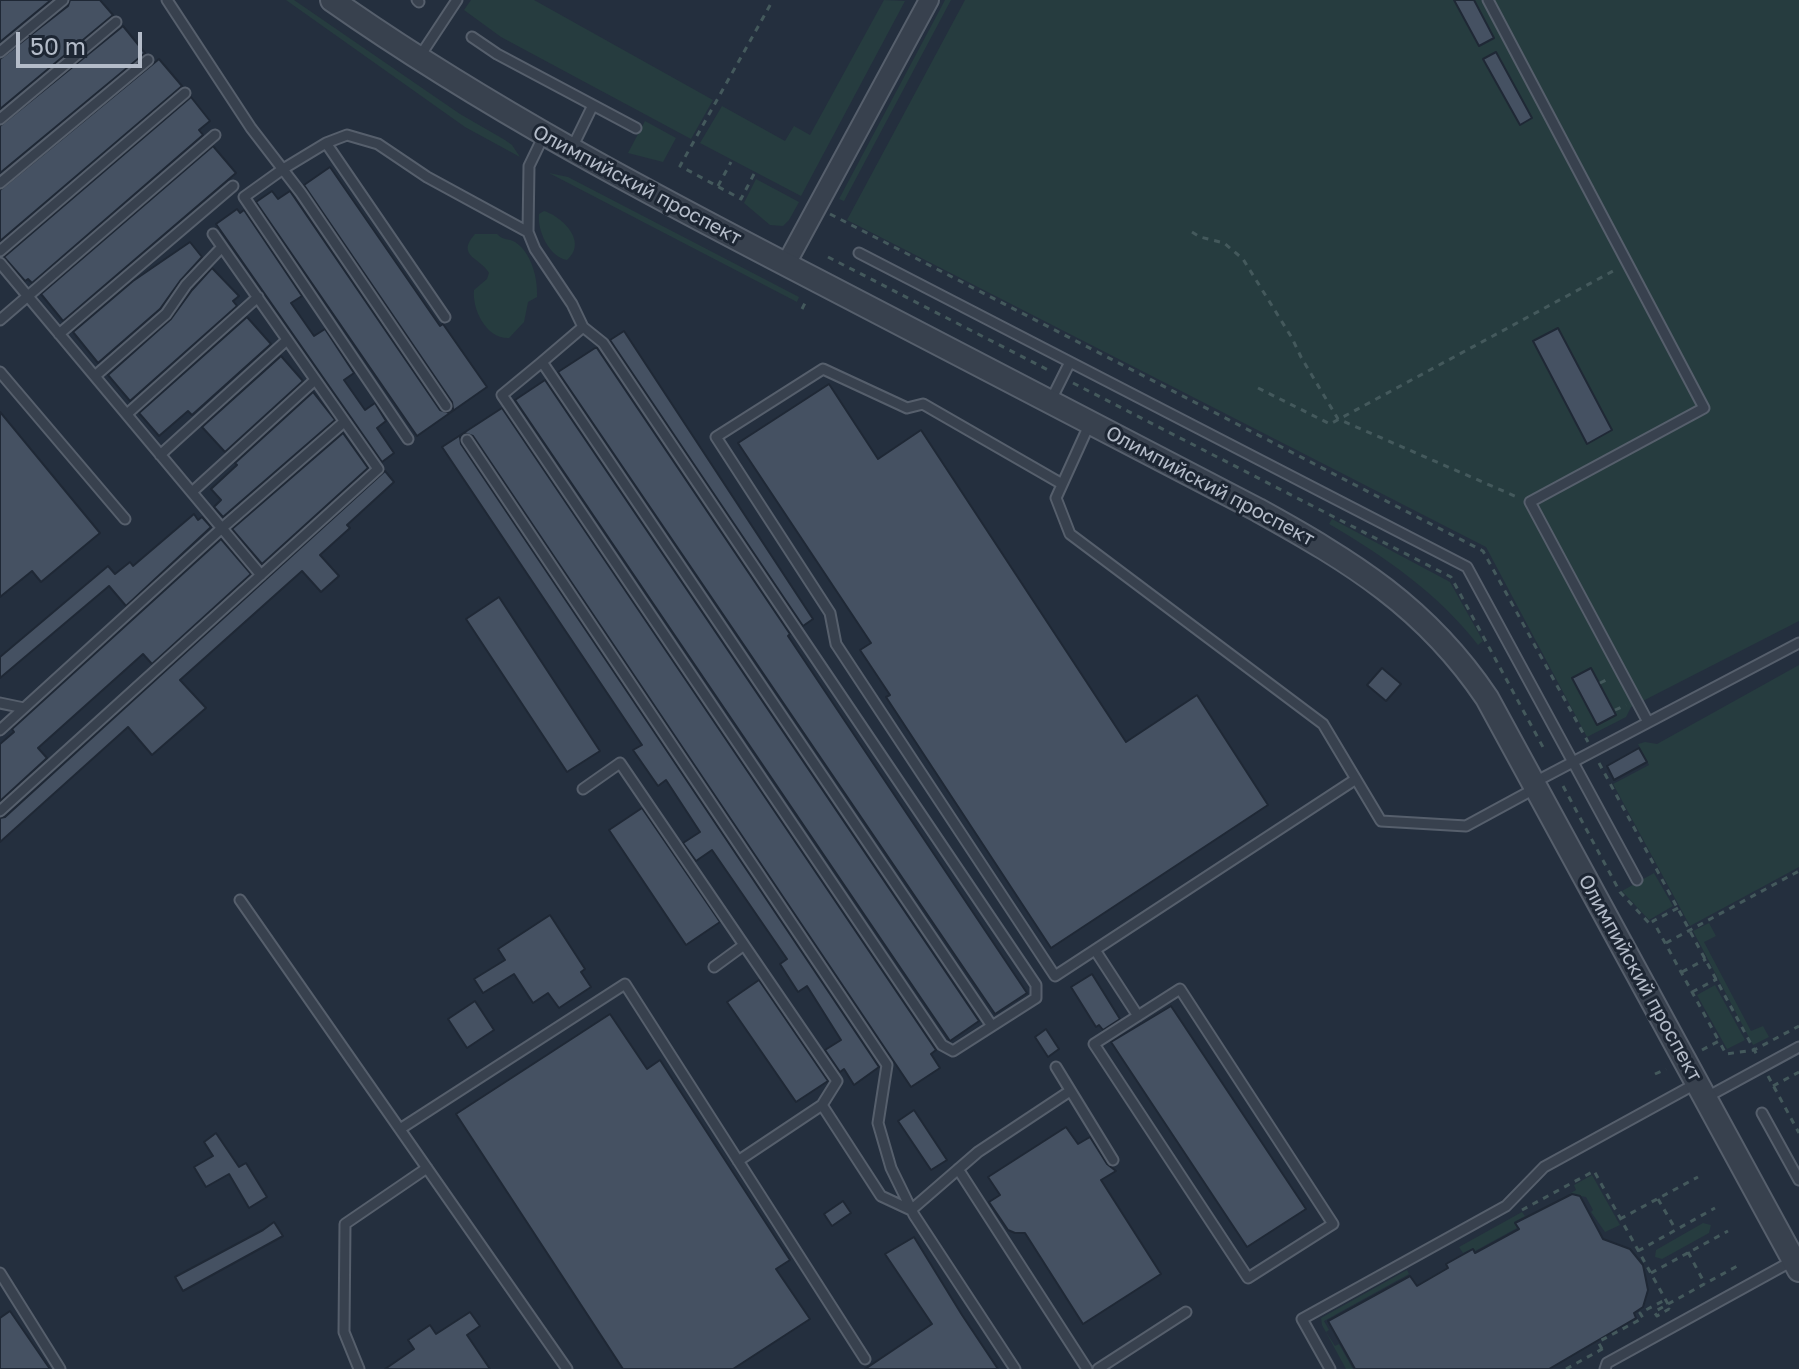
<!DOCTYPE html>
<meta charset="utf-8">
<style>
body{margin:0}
#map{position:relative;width:1799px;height:1369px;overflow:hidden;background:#242f3e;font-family:"Golos Text",sans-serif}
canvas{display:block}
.scale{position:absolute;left:16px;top:32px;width:126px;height:36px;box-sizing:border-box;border:4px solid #b4bcc9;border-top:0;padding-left:10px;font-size:24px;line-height:28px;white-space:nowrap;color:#b4bcc9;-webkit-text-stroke:6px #1d2633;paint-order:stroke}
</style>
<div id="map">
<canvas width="1799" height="1369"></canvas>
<div class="scale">50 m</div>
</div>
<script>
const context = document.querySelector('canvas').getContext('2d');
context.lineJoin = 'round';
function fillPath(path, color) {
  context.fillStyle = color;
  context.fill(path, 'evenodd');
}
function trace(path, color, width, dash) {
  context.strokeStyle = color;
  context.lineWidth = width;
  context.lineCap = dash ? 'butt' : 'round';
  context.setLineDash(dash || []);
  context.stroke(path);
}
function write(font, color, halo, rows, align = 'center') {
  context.font = font + ' "Golos Text",sans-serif';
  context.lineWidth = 6;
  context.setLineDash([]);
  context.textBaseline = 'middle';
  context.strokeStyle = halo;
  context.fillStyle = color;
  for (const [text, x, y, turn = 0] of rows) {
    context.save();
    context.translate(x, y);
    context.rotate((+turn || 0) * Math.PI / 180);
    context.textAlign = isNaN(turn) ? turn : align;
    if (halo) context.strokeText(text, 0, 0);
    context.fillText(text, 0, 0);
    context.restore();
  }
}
fillPath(new Path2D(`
 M 286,0 L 294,0 L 460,114 L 505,140 L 512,145 L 520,157 L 465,127 Z
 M 471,0 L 534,0 L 713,100 L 691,139 L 501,37 L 464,10 Z
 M 884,0 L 905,1 L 801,196 L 700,143 L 722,106 L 785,141 L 794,126 L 810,135 Z
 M 945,0 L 951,0 L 844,201 L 839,199 Z
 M 965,0 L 1799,0 L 1799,621 L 1631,707 L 1626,717 L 1587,737 L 1486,547 L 847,220 Z
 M 645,121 L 676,138 L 663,162 L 628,153 Z
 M 549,173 L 568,177 L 799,297 L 797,302 Z
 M 756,179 L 799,202 L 789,220 L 783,226 L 770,225 L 744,203 Z
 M 544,211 C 563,217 588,242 567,260 C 549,257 537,230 539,214 Z
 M 475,234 L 497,234 C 504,241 508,238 515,242 C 532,253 538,279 537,297 L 528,302 L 524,322 L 509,338 C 486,339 472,309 474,290 L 487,279 L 489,273 C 481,258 455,256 475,234 Z
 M 1332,519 L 1450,582 L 1483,641 L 1478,645 C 1439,594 1384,556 1329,524 Z
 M 1799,665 L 1799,867 L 1690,926 L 1613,784 L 1649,765 L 1638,744 L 1645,742 L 1657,744 Z
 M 1654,873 L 1673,906 L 1649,920 L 1622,891 Z
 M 1709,923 L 1716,936 L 1704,942 L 1751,1031 L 1763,1026 L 1769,1037 L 1753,1045 L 1693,931 Z
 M 1715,985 L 1745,1040 L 1727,1049 L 1697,995 Z
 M 1592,1175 L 1620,1225 L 1605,1232 L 1591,1212 L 1593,1210 L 1586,1197 L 1569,1194 L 1576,1190 L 1574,1185 Z
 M 1522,1212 L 1525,1216 L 1514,1222 L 1517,1228 L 1475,1251 L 1473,1248 L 1463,1253 L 1459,1247 Z
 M 1703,1223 L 1711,1225 L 1709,1233 L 1662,1259 L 1655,1257 L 1656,1250 Z
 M 1407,1270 L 1409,1274 L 1324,1321 L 1329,1330 L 1326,1332 L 1335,1346 L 1339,1344 L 1353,1369 L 1346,1369 L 1322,1325 L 1321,1318 Z`), '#263c3f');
const building = new Path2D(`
 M 0,0 L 51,0 L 0,42 Z
 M 70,0 L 100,0 L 113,15 L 0,109 L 0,59 L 68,6 Z
 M 1454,0 L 1474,0 L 1494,38 L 1479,46 Z
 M 123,26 L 145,53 L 0,173 L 0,126 Z
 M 1496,52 L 1532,118 L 1520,125 L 1483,59 Z
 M 159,59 L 182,86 L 0,241 L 0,190 Z
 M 191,97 L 210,121 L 199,130 L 203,135 L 32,283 L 28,279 L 25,281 L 4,257 Z
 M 213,146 L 236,173 L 63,321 L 41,294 Z
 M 330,167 L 440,326 L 443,324 L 487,387 L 417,436 L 256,202 L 272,191 L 278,199 L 290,191 L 440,410 L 450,413 L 453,409 L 452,402 L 304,185 Z
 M 237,209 L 240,213 L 244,210 L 302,296 L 291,303 L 314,336 L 325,329 L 354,373 L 344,380 L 365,410 L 375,403 L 386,421 L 377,428 L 394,453 L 382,462 L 216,224 Z
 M 190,242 L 202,257 L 180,281 L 160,309 L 98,363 L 73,332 L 133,281 Z
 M 212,268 L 239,296 L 233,301 L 237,306 L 130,401 L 108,375 L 171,319 L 192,290 Z
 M 247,317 L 271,344 L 192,415 L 188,411 L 159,436 L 139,413 Z
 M 1558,328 L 1612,430 L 1587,444 L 1533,341 Z
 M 624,331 L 813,619 L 803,626 L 610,340 Z
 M 595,348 L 597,348 L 790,634 L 788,636 L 1027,993 L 995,1014 L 558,372 Z
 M 281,356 L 303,381 L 225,452 L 202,427 Z
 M 545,380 L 979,1021 L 950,1041 L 515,400 Z
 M 829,384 L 878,459 L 921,430 L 1126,742 L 1197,695 L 1268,805 L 1051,948 L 886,697 L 890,695 L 860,650 L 871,643 L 738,443 Z
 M 313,392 L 335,420 L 223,517 L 214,507 L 221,500 L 211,489 L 237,465 L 235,463 Z
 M 502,408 L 936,1050 L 931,1054 L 940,1068 L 911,1087 L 473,436 L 464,433 L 460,437 L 461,444 L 879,1067 L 854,1085 L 844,1069 L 840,1072 L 825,1050 L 841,1040 L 807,986 L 798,992 L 780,964 L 787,959 L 712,850 L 696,861 L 683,843 L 700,832 L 666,780 L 658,786 L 633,750 L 642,745 L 442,447 Z
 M 0,412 L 100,533 L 41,582 L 32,571 L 0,597 Z
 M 343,433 L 368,468 L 262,564 L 232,529 Z
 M 385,471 L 394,482 L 347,525 L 350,528 L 320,555 L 339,576 L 321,592 L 302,571 L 180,680 L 206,708 L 152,755 L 128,727 L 0,842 L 0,818 L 5,817 Z
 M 194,514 L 198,520 L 202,517 L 211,527 L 126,606 L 109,586 L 0,678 L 0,657 L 108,566 L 115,574 L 130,562 L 133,566 Z
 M 221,539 L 251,574 L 152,664 L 143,654 L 38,748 L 47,758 L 0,801 L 0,744 L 14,732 L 12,729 Z
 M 499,597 L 600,751 L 567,772 L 466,619 Z
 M 1382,668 L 1401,684 L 1386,701 L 1367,685 Z
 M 1591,668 L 1616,715 L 1597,725 L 1572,678 Z
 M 1639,748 L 1647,762 L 1614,780 L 1607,766 Z
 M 642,808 L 720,922 L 686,945 L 609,830 Z
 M 550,915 L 585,969 L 581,972 L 591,987 L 559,1008 L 548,993 L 533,1003 L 514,974 L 483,993 L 474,979 L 505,960 L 498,949 Z
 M 1092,974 L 1120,1019 L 1103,1030 L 1099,1025 L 1096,1027 L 1071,987 Z
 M 759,980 L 828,1081 L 796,1102 L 727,1002 Z
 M 475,1001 L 494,1030 L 467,1048 L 448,1019 Z
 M 1171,1006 L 1306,1209 L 1247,1247 L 1111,1042 Z
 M 610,1014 L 647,1069 L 660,1060 L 790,1260 L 776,1269 L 810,1319 L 733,1369 L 623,1369 L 456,1114 Z
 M 1046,1029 L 1059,1049 L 1048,1057 L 1035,1037 Z
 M 914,1110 L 947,1160 L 931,1170 L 898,1121 Z
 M 1066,1127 L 1078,1144 L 1090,1137 L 1107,1164 L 1116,1171 L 1101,1180 L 1161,1274 L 1083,1324 L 1025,1233 L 1015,1233 L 1008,1230 L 989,1202 L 1000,1195 L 988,1177 Z
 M 216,1133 L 239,1167 L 246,1163 L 267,1197 L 249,1208 L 229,1174 L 206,1187 L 194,1167 L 213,1156 L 204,1142 Z
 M 1572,1194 L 1580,1196 L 1603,1239 L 1630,1249 L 1643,1265 L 1648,1290 L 1643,1307 L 1634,1313 L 1636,1318 L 1549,1369 L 1355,1369 L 1328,1321 L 1410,1276 L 1417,1286 L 1448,1268 L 1446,1264 L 1473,1249 L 1475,1253 L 1519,1229 L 1515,1223 Z
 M 843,1201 L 851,1213 L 832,1226 L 824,1214 Z
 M 274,1222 L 283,1236 L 183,1291 L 175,1277 L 263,1230 Z
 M 914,1237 L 962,1315 L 998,1369 L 865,1369 L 932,1324 L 885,1254 Z
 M 10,1311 L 50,1369 L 0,1369 L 0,1318 Z
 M 470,1312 L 480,1326 L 467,1335 L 490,1369 L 385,1369 L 414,1349 L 408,1340 L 430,1325 L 436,1334 Z`);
fillPath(building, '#455162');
trace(building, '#1f2835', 2);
const service = new Path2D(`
 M 167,0 L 251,128 L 301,193 L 446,406
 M 417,0 L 419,2
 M 1488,0 L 1704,408 L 1530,502 L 1648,722
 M 472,37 L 497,54 L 636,128
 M 0,52 L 63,0
 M 420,56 L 457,0
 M 0,119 L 116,22
 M 326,143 L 347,135 L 378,144 L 427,177 L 528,232 L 535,249 L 572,304 L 583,327 L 603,343 L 1036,985 L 1036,998 L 953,1051 L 942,1045 L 502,395 L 542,362
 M 571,150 L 593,105
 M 0,183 L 148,60
 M 528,232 L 529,166 L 544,135
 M 0,251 L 185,93
 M 859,253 L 1070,362 L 1050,402
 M 0,263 L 261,575
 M 0,320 L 215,135
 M 583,327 L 542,362 L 992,1026
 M 59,334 L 233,186
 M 1070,362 L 1467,567 L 1637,880
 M 0,372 L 125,519
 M 95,376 L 166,314 L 186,285 L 222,247
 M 127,414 L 258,297
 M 1090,423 L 1056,498 L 1070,534 L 1323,724 L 1381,821 L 1466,826 L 1536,788
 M 408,439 L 244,197 L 283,169 L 326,143 L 445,317
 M 467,440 L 887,1065 L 878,1123 L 891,1168 L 914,1215 L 1015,1369
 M 160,455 L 287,340
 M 1062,484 L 923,404 L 907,408 L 823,369 L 716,437 L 830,613 L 836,644 L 1055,976 L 1356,779
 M 192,492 L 315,380
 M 0,703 L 24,708
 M 0,730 L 222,528 L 344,422
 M 1533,783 L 1799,643
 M 583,789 L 620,763 L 744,945
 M 0,811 L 378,469 L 213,234
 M 240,900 L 567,1369
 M 1095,950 L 1138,1016
 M 714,967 L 744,945 L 837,1081 L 822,1105 L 881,1196 L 911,1210 L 978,1152 L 1070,1091
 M 1180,989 L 1333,1224 L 1248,1278 L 1094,1044 Z
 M 1056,1067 L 1113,1160
 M 1707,1097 L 1799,1047
 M 1762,1113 L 1799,1180
 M 400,1129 L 625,984 L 865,1359
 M 738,1161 L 822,1105
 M 958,1169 L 1087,1369
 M 0,1273 L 60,1369
 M 359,1369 L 344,1332 L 345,1224 L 427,1168
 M 1098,1369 L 1186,1312
 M 1330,1369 L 1302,1319 L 1506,1206 L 1544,1167 L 1697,1083
 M 1605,1369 L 1607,1363 L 1794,1260`);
const minor = new Path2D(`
 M 786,264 L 929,0`);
const tertiary = new Path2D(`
 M 332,0 C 486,108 652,195 818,281 C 965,357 1111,434 1258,510 C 1352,562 1426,607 1487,698 L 1799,1270`);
trace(service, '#565f6c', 13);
trace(minor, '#565f6c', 22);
trace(tertiary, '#565f6c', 26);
trace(new Path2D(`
 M 754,174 L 741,199 L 680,166 L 773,0
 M 718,186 L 731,162
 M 830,214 L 1483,551 L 1588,742
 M 1192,232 L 1200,237 L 1224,243 L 1243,259 L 1292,338 L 1301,357 L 1338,419 L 1517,497
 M 828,257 L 1052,372
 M 802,309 L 807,299
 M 1073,383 L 1451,577 L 1544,749
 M 1258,388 L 1330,424 L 1615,270
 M 1600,683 L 1610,678
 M 1615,710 L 1626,705
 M 1599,763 L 1757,1055
 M 1563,786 L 1620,892 L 1649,923 L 1653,921
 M 1678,908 L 1653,921 L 1719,1041
 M 1666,943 L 1799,871
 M 1682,972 L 1706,959
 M 1692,992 L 1717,979
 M 1702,1050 L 1719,1041 L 1726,1054 L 1754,1050 L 1799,1026
 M 1655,1074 L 1666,1069
 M 1768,1076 L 1799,1133
 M 1773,1086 L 1799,1072
 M 1658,1199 L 1676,1230
 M 1522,1210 L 1594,1171 L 1668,1304 L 1654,1312 L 1657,1316 L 1669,1309 L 1671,1311
 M 1620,1219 L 1698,1177
 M 1638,1251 L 1715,1208
 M 1688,1252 L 1705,1284
 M 1651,1273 L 1728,1231
 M 1668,1304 L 1739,1265
 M 1602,1349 L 1598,1342 L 1643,1318 L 1640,1313 L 1665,1300
 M 1566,1369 L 1604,1348`), '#44595c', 3, [6, 6]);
trace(service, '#38414e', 9);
trace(minor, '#38414e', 18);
trace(tertiary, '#38414e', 22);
write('20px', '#b4bcc9', '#1d2633', [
 ["Олимпийский проспект",637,185,28],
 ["Олимпийский проспект",1210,486,28],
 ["Олимпийский проспект",1640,978,61]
]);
</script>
